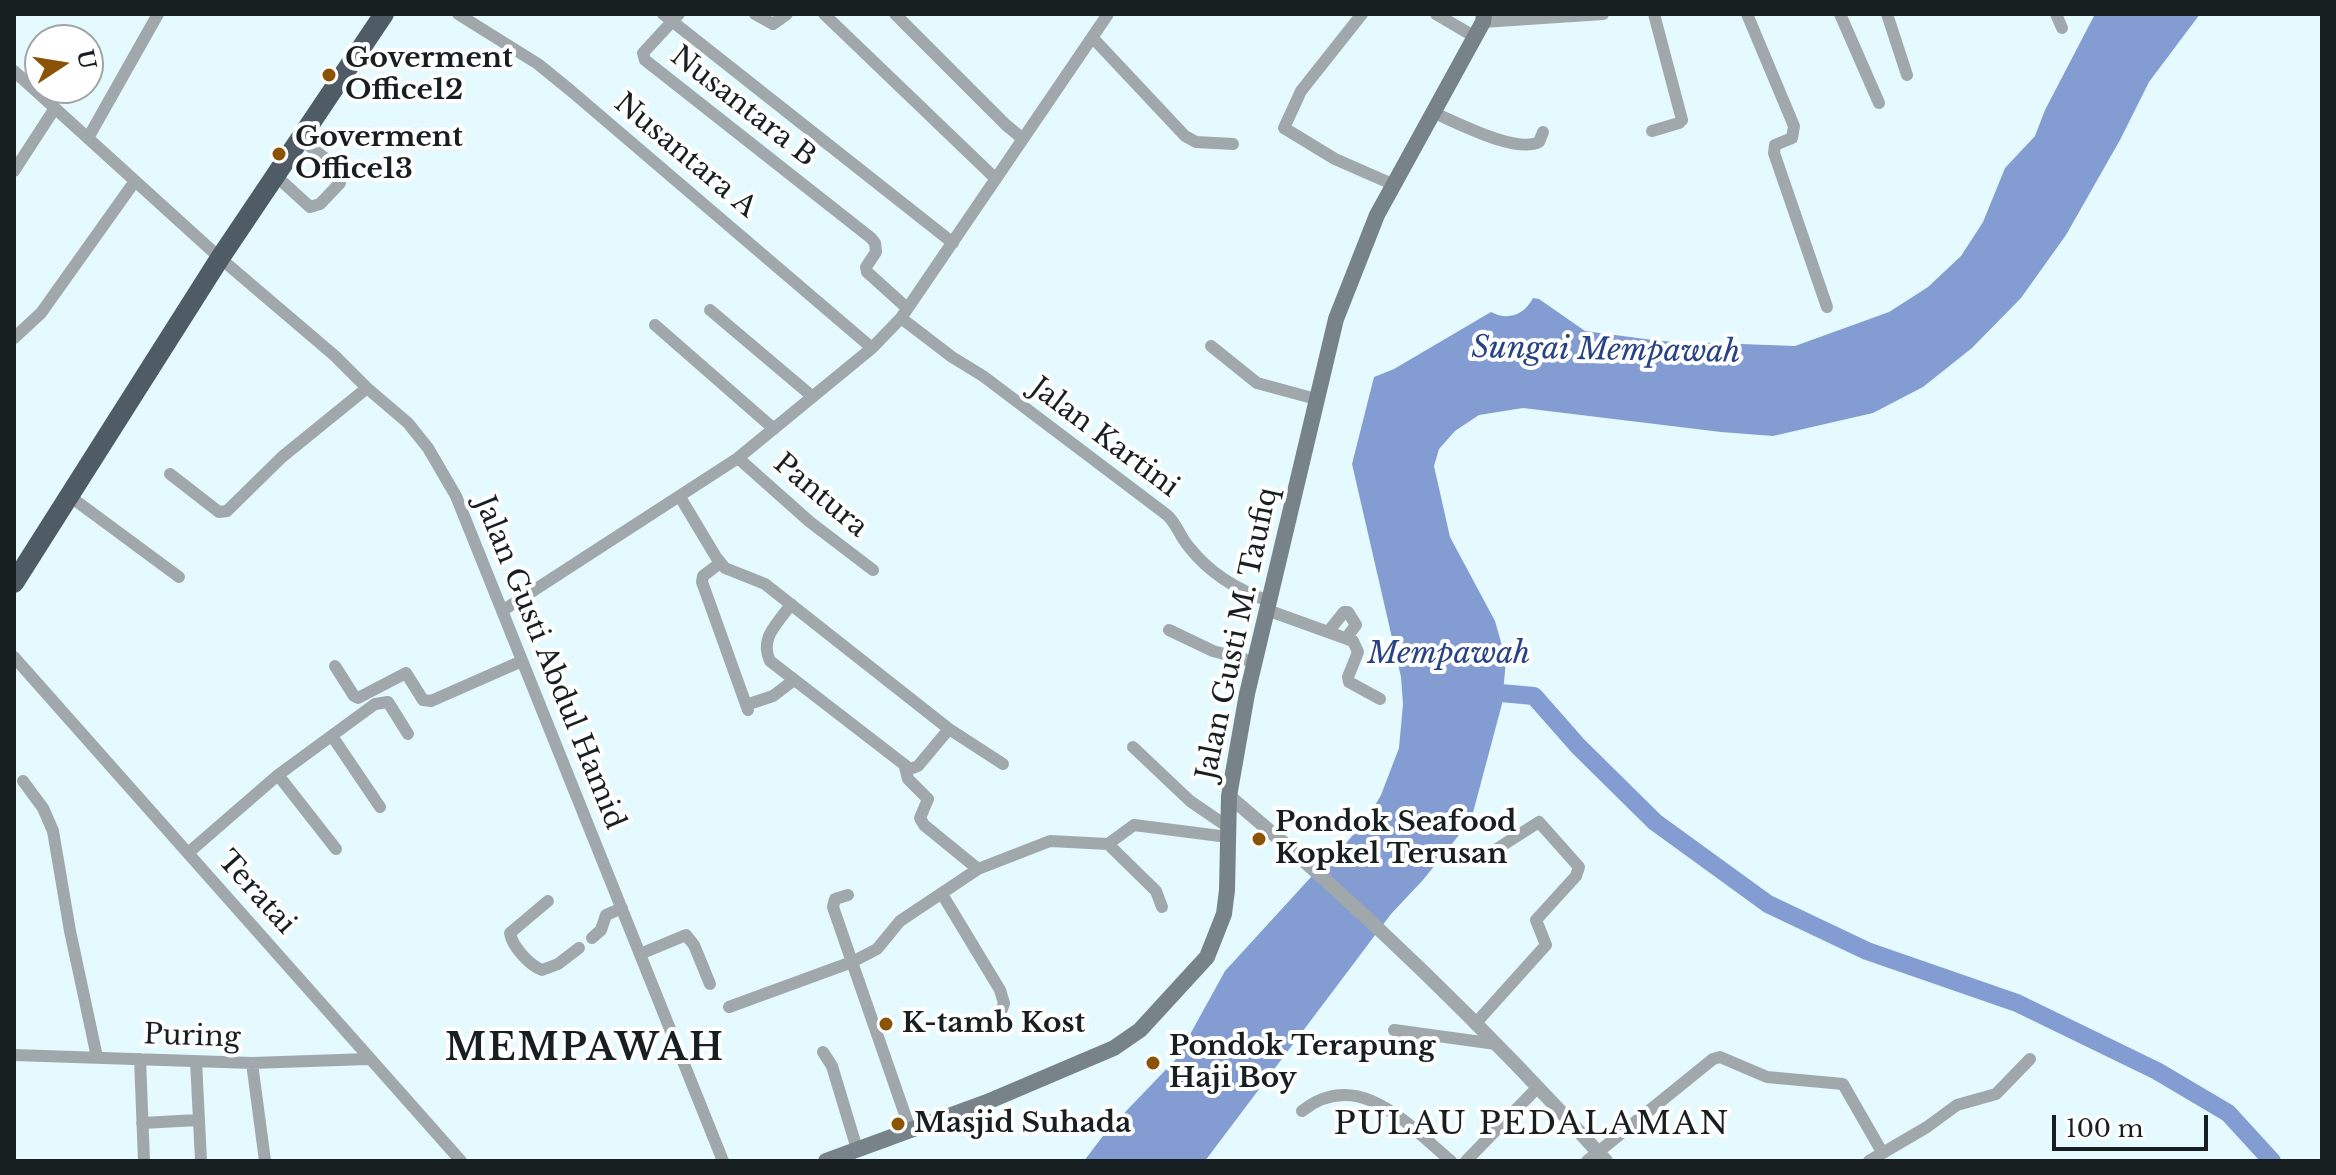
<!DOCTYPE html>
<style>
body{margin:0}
#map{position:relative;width:2336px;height:1175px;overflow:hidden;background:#e4fafe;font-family:"Libre Baskerville",serif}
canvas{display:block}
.frame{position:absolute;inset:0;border:16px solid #171f20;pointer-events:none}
.north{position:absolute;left:24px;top:24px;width:80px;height:80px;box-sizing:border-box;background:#fff;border:2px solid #a2a5a6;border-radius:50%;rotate:78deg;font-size:22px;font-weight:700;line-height:32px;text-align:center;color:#171f20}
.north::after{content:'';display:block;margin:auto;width:28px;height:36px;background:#8a5305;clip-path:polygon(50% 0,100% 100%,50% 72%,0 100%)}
.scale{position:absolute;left:2052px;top:1115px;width:156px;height:36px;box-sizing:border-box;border:4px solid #171f20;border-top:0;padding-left:10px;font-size:24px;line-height:28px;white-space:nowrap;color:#171f20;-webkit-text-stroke:6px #fff;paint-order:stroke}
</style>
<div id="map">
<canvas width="2336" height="1175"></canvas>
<div class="frame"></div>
<div class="north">U</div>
<div class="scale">100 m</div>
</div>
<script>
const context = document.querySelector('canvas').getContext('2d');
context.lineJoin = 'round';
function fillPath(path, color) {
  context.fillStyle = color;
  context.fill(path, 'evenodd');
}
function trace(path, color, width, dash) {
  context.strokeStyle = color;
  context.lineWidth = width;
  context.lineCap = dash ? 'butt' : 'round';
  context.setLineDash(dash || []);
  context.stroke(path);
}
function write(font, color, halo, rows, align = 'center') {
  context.font = font + ' "Libre Baskerville",serif';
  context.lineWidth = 8;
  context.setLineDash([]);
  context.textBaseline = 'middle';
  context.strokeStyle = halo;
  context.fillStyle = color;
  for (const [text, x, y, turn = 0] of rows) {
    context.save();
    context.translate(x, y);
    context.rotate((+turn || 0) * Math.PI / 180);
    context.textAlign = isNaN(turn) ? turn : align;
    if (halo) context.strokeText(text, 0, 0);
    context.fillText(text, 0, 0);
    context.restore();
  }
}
fillPath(new Path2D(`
 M 2095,14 L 2200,14 L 2149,82 L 2120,140 L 2066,235 L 2021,298 L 1972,348 L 1923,387 L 1873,413 L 1773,436 L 1721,432 L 1523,408 L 1479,415 L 1455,431 L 1439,449 L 1434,466 L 1450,537 L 1495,621 L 1506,660 L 1502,704 L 1471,820 L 1423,880 L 1391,914 L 1205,1161 L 1084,1161 L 1106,1132 L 1177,1058 L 1225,971 L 1311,877 L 1330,863 L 1370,814 L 1381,795 L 1399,748 L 1403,704 L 1401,677 L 1352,464 L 1374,377 L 1394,369 L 1491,312 C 1508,321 1524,315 1533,298 L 1539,299 L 1585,331 L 1660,341 L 1795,346 L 1889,312 L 1928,287 L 1961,256 L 1983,222 L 2005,168 L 2035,136 L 2045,110 Z`), '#839dd3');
trace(new Path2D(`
 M 1478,691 L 1534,696 L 1578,746 L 1655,822 L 1768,904 L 1867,951 L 2017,1003 L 2157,1071 L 2228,1113 L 2272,1161`), '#839dd3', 18);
trace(new Path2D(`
 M 458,14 L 538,64 L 570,90 L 872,348
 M 663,14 L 953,243
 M 679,14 L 643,53 L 645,60 L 871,238 L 875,243 L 876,252 L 866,267 L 867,272 L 907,308
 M 755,14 L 773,24 L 787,14
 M 824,14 L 996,179
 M 895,14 L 1006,125 L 1023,139
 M 1362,14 L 1301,91 L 1284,128 L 1335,159 L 1392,184
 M 1436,14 L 1475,37
 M 1747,14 L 1794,126 L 1792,138 L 1775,145 L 1774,153 L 1827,307
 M 1840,14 L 1879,103
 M 1887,14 L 1907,75
 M 2056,14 L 2062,28
 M 1483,22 L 1603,14
 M 1092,37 L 1185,136 L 1196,142 L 1233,144
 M 14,71 L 220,258 L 335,356 L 367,388 L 408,423 L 428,448 L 456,496 L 723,1161
 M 1432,112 C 1456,122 1516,154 1539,142 L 1543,132
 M 1652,131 L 1679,123 L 1682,120 L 1654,14
 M 88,138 L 158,14
 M 14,171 L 55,108
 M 276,176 L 310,207 L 320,204 L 340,183 L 340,172 L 337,168 L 301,139
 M 710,310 L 813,397
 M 901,318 L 952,357 L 983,376 L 1167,515 C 1177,524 1180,537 1189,547 C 1210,574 1237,590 1269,601
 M 655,325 L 774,429
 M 14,338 L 41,313 L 135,181
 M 1211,346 L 1257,383 L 1316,399
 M 738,458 L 810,522 L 873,570
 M 170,474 L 219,512 L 227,511 L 282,457 L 367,388
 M 68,495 L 179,577
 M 680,497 L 716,557 L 725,568 L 765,584 L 949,729 L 1003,764
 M 720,563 L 703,576 L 702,582 L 748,710
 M 791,604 C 778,624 759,637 770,661 L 910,769 L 918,766 L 949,729
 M 1267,610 L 1353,641 L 1358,652 L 1348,677 L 1349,682 L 1380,699
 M 502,611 L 738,458 L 872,348 L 901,318 L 1108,14
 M 1169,630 L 1213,651 L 1255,662
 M 1328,632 L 1344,612 L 1348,612 L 1356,625 L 1347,637
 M 14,657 L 461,1161
 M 335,666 L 354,696 L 358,698 L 406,673 L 423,700 L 431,701 L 522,661
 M 746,705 L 773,696 L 794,680
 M 332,736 L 380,807
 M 1133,747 L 1190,801 L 1228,827
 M 905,767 L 908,779 L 928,799 L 920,818 L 924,825 L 978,869
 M 278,775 L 336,849
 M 23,781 L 43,808 L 53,831 L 70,931 L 97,1057
 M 1108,844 L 1156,891 L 1162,907
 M 188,853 L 278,775 L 375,704 L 388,702 L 408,734
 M 942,894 L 1000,990 L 1004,1003 L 1002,1009
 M 548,901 L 510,933 C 512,946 529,965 542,970 L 558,964 L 579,948
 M 592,938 L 601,930 L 606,915 L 622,908
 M 640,954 L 686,935 L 694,945 L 710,984
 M 729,1007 L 852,962 L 833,907 L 835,899 L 848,895
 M 1475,1024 L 1546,945 L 1536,920 L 1576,876 L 1579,867 L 1539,822 L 1481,859
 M 1394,1030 L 1496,1044
 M 823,1052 L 832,1066 L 857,1149
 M 14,1055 L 252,1063 L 368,1059
 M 140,1059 L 144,1161
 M 196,1061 L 201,1161
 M 252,1063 L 265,1161
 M 1302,1111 C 1359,1066 1409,1126 1451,1161
 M 142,1123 L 198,1120
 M 910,1129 L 852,962 L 877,949 L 900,921 L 978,869 L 1050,841 L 1108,844 L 1134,825 L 1228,837
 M 1466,1161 L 1537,1088
 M 1587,1161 L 1713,1059 L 1720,1057 L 1767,1077 L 1843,1084 L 1882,1152
 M 1869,1161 L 1927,1127 L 1957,1105 L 1996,1094 L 2030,1059`), '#a1a8ac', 12);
trace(new Path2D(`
 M 1229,796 C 1362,908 1489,1031 1606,1161`), '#a1a8ac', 14);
trace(new Path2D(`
 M 826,1161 L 987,1102 L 1114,1048 L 1140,1030 L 1207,957 L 1224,914 L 1227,890 L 1229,796 L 1247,694 L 1336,319 L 1377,215 L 1483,22 L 1484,14`), '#788289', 16);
trace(new Path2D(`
 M 14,583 L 220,258 L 384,14`), '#4f5c65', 20);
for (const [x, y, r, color] of [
 [329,75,8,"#8a5305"],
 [279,154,8,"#8a5305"],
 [1259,839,8,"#8a5305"],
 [886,1024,8,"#8a5305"],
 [1153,1063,8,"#8a5305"],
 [898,1124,8,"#8a5305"]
]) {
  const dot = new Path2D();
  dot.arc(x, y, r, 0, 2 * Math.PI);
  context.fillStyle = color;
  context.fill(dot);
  trace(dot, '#fff', 3);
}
write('bold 28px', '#171f20', '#fff', [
 ["Goverment",345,59],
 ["Office12",345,91],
 ["Goverment",295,138],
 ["Office13",295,170],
 ["Pondok Seafood",1275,823],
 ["Kopkel Terusan",1275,855],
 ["K-tamb Kost",902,1024],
 ["Pondok Terapung",1169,1047],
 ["Haji Boy",1169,1079],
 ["Masjid Suhada",914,1124]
], 'left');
write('28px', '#171f20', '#fff', [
 ["Nusantara B",743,107,38],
 ["Nusantara A",685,156,40],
 ["Jalan Kartini",1104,438,37],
 ["Pantura",820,496,40],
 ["Jalan Gusti M. Taufiq",1238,634,-78],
 ["Jalan Gusti Abdul Hamid",549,663,68],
 ["Teratai",256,893,48],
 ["Puring",192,1037,2]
]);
write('italic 30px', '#284385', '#fff', [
 ["Sungai Mempawah",1606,351,1],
 ["Mempawah",1449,655]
]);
context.letterSpacing = '2px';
write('32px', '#171f20', '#fff', [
 ["PULAU PEDALAMAN",1532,1125]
]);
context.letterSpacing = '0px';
context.letterSpacing = '2px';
write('bold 36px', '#171f20', '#fff', [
 ["MEMPAWAH",585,1050]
]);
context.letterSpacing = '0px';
</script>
